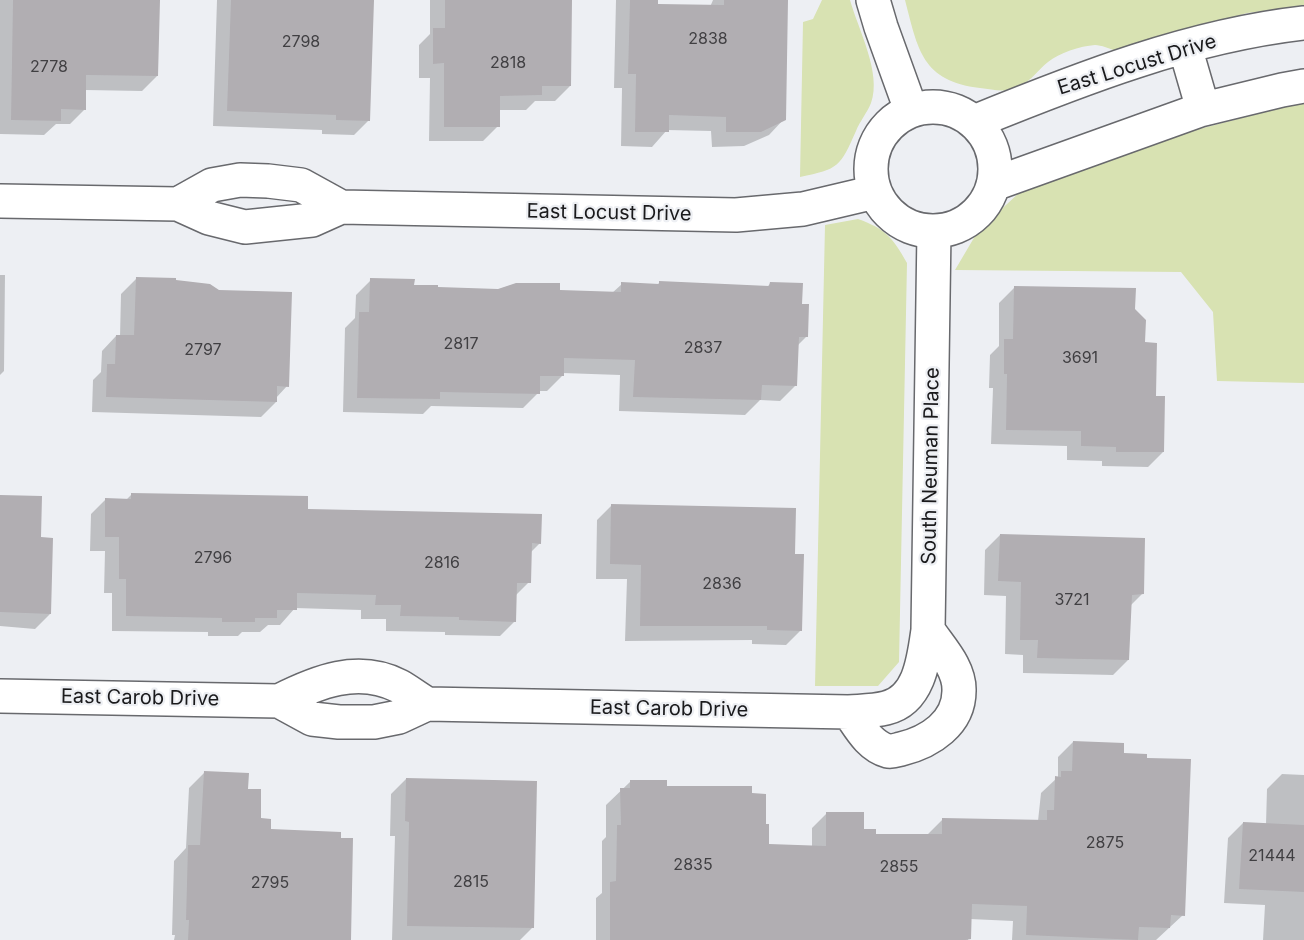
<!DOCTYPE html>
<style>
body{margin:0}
canvas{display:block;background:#edeff3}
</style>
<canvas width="1304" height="940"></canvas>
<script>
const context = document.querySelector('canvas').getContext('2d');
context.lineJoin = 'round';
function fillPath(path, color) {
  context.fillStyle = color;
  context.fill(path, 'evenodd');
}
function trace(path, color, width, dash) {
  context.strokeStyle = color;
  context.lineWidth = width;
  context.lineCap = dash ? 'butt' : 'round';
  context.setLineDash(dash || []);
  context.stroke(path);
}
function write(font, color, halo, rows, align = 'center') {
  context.font = font + ' Inter,sans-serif';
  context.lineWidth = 4.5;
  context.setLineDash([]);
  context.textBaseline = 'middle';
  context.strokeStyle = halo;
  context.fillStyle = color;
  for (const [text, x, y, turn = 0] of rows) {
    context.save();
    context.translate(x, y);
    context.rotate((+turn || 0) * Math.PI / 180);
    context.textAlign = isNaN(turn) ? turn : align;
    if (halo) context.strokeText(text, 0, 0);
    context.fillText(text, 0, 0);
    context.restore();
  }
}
fillPath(new Path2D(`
 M 822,0 L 850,0 C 858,29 882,73 871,103 C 867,113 860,121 856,131 C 840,167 839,169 800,177 L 803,22 L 813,19 Z
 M 905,0 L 1304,0 L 1304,6 L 1247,13 L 1117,51 C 1110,49 1101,45 1095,45 C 1080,46 1059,53 1048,62 C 1038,70 1032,80 1020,86 C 1007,93 995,90 980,88 C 922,81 918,50 905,0 Z
 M 1304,102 L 1304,383 L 1217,381 L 1213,312 L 1181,272 L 955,270 L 978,231 L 1021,191 L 1164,138 Z
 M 858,219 C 886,229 893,238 907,263 L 899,662 L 878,686 L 815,686 L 825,225 Z`), '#d8e2b2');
fillPath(new Path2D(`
 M 0,0 L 158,0 L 157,76 L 142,91 L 85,90 L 85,109 L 70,124 L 56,124 L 44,135 L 0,134 Z
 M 217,0 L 373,0 L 369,120 L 354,135 L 322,134 L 322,130 L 213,126 Z
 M 430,0 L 570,0 L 570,86 L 555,101 L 535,101 L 526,110 L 498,110 L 498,126 L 483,141 L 429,141 L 430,78 L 419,78 L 419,45 L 430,34 Z
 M 616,0 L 657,0 L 656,6 L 710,7 L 713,0 L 787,0 L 784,119 L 769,135 L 744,146 L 712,147 L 711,131 L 667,130 L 652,147 L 621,146 L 622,88 L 614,88 Z
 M 0,275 L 5,275 L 4,371 L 0,375 Z
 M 136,279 L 287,386 L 276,398 L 276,402 L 261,417 L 92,412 L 93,380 L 101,372 L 102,351 L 116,336 L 120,337 L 121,294 Z
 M 371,280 L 436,288 L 612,293 L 622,284 L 657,285 L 659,283 L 767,287 L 770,284 L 801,306 L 806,337 L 797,346 L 795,386 L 780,401 L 760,400 L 745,415 L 619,411 L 620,375 L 562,373 L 562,376 L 547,391 L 538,391 L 538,393 L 523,408 L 431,406 L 423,414 L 343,412 L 345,328 L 355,318 L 356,295 Z
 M 1014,288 L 1134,309 L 1144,344 L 1163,452 L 1148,467 L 1102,466 L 1102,461 L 1067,460 L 1067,446 L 991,444 L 993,388 L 989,388 L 990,355 L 999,346 L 999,303 Z
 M 131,495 L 307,511 L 540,543 L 530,553 L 529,582 L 515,596 L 515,621 L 500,636 L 445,635 L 445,632 L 386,631 L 386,619 L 361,619 L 361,610 L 295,608 L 280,625 L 268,625 L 260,632 L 242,632 L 238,636 L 208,636 L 208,632 L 112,631 L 112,593 L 104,593 L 105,551 L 90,551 L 91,514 L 106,499 L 126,500 Z
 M 0,496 L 40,539 L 50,614 L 35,629 L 0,626 Z
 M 612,505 L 793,555 L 801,630 L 786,645 L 752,644 L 752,640 L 625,641 L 627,579 L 596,579 L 597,520 Z
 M 1000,535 L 1142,594 L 1130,606 L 1128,660 L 1113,675 L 1023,673 L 1023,655 L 1005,654 L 1006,596 L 984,595 L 985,550 Z
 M 1073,742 L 1122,755 L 1183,915 L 1156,940 L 1012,940 L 1013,921 L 970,919 L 968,940 L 596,940 L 596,898 L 602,893 L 602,841 L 606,837 L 606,805 L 630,782 L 665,787 L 750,794 L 764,825 L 768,845 L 812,847 L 812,828 L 827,813 L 875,835 L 928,834 L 943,819 L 1038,821 L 1041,793 L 1058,777 L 1058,757 Z
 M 204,773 L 247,791 L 259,820 L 349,940 L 174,940 L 175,935 L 172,935 L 174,861 L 186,848 L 189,788 Z
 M 1282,774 L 1304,775 L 1304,940 L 1263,940 L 1265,905 L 1224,903 L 1228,838 L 1243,823 L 1266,824 L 1267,789 Z
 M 406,779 L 532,928 L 520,940 L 392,940 L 395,836 L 390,836 L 391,794 Z`), '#0003');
fillPath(new Path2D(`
 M 13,0 L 160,0 L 158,76 L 86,75 L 86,110 L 61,109 L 61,121 L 11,120 Z
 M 231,0 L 374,0 L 370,121 L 336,120 L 336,115 L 227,111 Z
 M 445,0 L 572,0 L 571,86 L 542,86 L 542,95 L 500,96 L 500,127 L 444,127 L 444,63 L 433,64 L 433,28 L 445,28 Z
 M 630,0 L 658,0 L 658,4 L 724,5 L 724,0 L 788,0 L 786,120 L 761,132 L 726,132 L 726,117 L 669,115 L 669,132 L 635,132 L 636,74 L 628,74 Z
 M 136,277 L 176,278 L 176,280 L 210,284 L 219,290 L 292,292 L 289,387 L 277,386 L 277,402 L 106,397 L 107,364 L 115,364 L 116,335 L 134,335 Z
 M 370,278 L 415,279 L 414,285 L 438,285 L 438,287 L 498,289 L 516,283 L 560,283 L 560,290 L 621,292 L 621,282 L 659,284 L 659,281 L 769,286 L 770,282 L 803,283 L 802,304 L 809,304 L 808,337 L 799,337 L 797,386 L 762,385 L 761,400 L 633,397 L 635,360 L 564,358 L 564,376 L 540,376 L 540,394 L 440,392 L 440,399 L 357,398 L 359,312 L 369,312 Z
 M 1014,286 L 1136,288 L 1135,309 L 1146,320 L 1145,342 L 1157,343 L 1156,396 L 1165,396 L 1164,452 L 1116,452 L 1116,447 L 1081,446 L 1081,431 L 1006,430 L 1007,374 L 1004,374 L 1004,339 L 1013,339 Z
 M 131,493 L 308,496 L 308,509 L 542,514 L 541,544 L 532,543 L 531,583 L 517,583 L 516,622 L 459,620 L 459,617 L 400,616 L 401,605 L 375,605 L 376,595 L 297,593 L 297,610 L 277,610 L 277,618 L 255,618 L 255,622 L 222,622 L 222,618 L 126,616 L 126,579 L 119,579 L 119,537 L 105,537 L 105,498 L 131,499 Z
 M 0,495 L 42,496 L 41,537 L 53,538 L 51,614 L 0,612 Z
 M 611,504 L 796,508 L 795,554 L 804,554 L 802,631 L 767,630 L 767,626 L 640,626 L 641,565 L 610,564 Z
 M 1000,534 L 1145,538 L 1144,594 L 1132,595 L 1129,660 L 1037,658 L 1038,640 L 1020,640 L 1021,582 L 998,581 Z
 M 1073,741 L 1124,743 L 1124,753 L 1147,754 L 1147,758 L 1191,759 L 1185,916 L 1171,915 L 1170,928 L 1139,927 L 1138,940 L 1026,935 L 1027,906 L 972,904 L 971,939 L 965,940 L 610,940 L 610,882 L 616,881 L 617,825 L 621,825 L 620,788 L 630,788 L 630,780 L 667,780 L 667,786 L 752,786 L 752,793 L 766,794 L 766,824 L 769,824 L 769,844 L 826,846 L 826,812 L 864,812 L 864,829 L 876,829 L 876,834 L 942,834 L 942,818 L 1047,820 L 1047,810 L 1054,810 L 1055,776 L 1061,777 L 1061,771 L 1072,771 Z
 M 204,771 L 249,773 L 248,789 L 261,789 L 261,818 L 271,819 L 271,829 L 341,832 L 341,838 L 353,838 L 351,940 L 188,940 L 189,920 L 186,920 L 188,845 L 200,845 Z
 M 406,778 L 537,781 L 534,928 L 407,926 L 409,822 L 405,821 Z
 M 1243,822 L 1304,825 L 1304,892 L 1239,889 Z`), '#b1aeb2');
const street = new Path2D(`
 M 873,0 L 881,27 L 911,110
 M 1185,47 L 1203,109
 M871 169a62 62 0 1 1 124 0a62 62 0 1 1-124 0Z
 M 974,122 C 1080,79 1189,36 1304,23
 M 994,184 L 1200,110 L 1282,90 L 1304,86
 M 0,201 L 178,204 L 209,218 L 245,227 L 312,220 L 341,207 L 736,215 L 803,209 L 875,192
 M 178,204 L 212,185 L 240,180 L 268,181 L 301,185 L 341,207
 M 0,696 L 279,701 C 317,682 358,665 399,686 C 408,691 417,698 427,704
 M 279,701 L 312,719 L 339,722 L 374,722 L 399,717 L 427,704 L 849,712 C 861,711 874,711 886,708 C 920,700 924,658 928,630 L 934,231
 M 849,712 C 859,726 869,746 888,751 C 892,752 897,750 901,749 C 930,742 959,723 959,691 C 960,668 940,648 928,630`);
trace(street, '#68696d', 36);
trace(street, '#fff', 33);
write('16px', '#403f42', null, [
 ["2838",708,39],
 ["2798",301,42],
 ["2818",508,63],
 ["2778",49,67],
 ["2817",461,344],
 ["2837",703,348],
 ["2797",203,350],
 ["3691",1080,358],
 ["2796",213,558],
 ["2816",442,563],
 ["2836",722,584],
 ["3721",1072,600],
 ["2875",1105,843],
 ["21444",1272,856],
 ["2835",693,865],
 ["2855",899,867],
 ["2815",471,882],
 ["2795",270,883]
]);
write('20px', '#1a1a1c', '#edeff3', [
 ["East Locust Drive",1137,65,-17],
 ["East Locust Drive",609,213,1],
 ["South Neuman Place",931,466,-89],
 ["East Carob Drive",140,698,1],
 ["East Carob Drive",669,709,1]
]);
</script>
